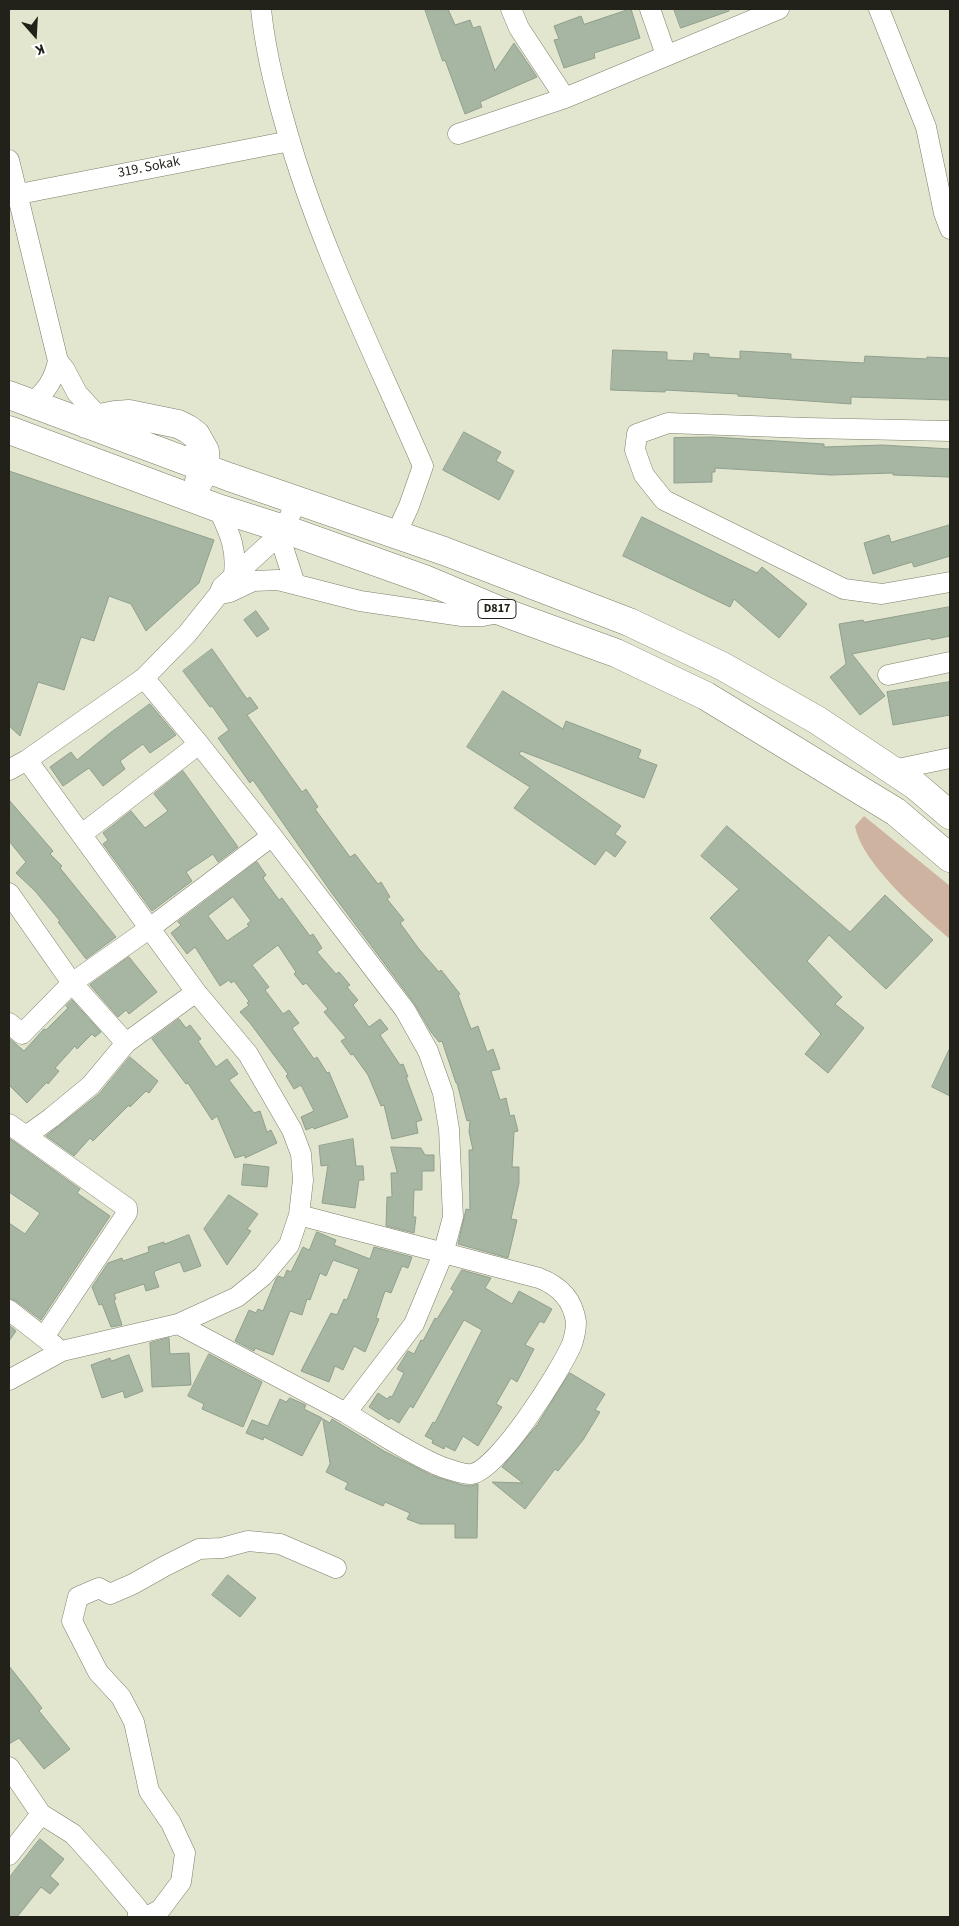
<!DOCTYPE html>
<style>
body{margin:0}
#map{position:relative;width:959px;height:1926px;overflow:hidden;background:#e3e6cf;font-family:"Source Sans 3",sans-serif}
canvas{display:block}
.frame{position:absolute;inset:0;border:10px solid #22221a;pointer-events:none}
.north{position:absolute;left:10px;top:10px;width:50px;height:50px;-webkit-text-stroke:4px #fff;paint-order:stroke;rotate:161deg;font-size:14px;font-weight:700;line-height:20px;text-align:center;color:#22221a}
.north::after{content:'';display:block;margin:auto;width:18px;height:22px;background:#22221a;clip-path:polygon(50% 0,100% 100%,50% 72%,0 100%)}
</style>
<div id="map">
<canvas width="959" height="1926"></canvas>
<div class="frame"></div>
<div class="north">K</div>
</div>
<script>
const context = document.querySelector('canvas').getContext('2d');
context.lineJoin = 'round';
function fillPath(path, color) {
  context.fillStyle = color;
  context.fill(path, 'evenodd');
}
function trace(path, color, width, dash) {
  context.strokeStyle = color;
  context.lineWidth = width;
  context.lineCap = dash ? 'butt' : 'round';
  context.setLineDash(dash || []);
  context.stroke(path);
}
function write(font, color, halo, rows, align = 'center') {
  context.font = font + ' "Source Sans 3",sans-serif';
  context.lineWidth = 4.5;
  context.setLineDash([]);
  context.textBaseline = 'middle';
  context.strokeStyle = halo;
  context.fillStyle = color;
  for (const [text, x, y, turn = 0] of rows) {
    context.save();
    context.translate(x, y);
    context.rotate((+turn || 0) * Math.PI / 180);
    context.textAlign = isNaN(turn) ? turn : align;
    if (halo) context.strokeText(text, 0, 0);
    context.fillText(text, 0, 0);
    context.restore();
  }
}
fillPath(new Path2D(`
 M 864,816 L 950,886 L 950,939 C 921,914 862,864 855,826 Z`), '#cfb3a1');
const building = new Path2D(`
 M 425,9 L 448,9 L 455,25 L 470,20 L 473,28 L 480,26 L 495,71 L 514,43 L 537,77 L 480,102 L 482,107 L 465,114 L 445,60 L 443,61 Z
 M 631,9 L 640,38 L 594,53 L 595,58 L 564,68 L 554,40 L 559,39 L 554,26 L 581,16 L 584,24 Z
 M 674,9 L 729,9 L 729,11 L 681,28 Z
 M 613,350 L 667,352 L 667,360 L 693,361 L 694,353 L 709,354 L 709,357 L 740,359 L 740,351 L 791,354 L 791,359 L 864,363 L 865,356 L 927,359 L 927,357 L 950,358 L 950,400 L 851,397 L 851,404 L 738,396 L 738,394 L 665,390 L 665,392 L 611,390 Z
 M 464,432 L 501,452 L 496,461 L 514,471 L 499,500 L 443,470 Z
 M 714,437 L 824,444 L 824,447 L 882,445 L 950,449 L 950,477 L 893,475 L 893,473 L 831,475 L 715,468 L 715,472 L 712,472 L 712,482 L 674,483 L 674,438 Z
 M 9,471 L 214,540 L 199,583 L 146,631 L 131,604 L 109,596 L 94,641 L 81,637 L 64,690 L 38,682 L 20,736 L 9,726 Z
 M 642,517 L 757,573 L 762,567 L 807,604 L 779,638 L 734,599 L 730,607 L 623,556 Z
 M 950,525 L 950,556 L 914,567 L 912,562 L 873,574 L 864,543 L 889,535 L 891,542 Z
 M 950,607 L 950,636 L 931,640 L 931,638 L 852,654 L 885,696 L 860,715 L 830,677 L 846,664 L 839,624 L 863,620 L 864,622 Z
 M 256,611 L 269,629 L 257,637 L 244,620 Z
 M 212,649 L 247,699 L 250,697 L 258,708 L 247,715 L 302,792 L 306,789 L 318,807 L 315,809 L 350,857 L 355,854 L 378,884 L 381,882 L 390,897 L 387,899 L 404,920 L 400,923 L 419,949 L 439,972 L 441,970 L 460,994 L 458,995 L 471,1029 L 478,1026 L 487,1052 L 493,1049 L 500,1069 L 491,1071 L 500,1100 L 506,1098 L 510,1116 L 514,1115 L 518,1131 L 514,1132 L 512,1167 L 519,1167 L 519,1183 L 511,1219 L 517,1220 L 508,1258 L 458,1244 L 466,1209 L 470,1210 L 469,1150 L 473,1150 L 469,1132 L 470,1120 L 467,1121 L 457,1083 L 456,1083 L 442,1041 L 439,1042 L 431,1032 L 414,1003 L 331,892 L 253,780 L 250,783 L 218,738 L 229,730 L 212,706 L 210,707 L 183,671 Z
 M 950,682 L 950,715 L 893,725 L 887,692 Z
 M 503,691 L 563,729 L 566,721 L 641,750 L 638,758 L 657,765 L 644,798 L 521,751 L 519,754 L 621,826 L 615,834 L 626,842 L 615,857 L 606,850 L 595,865 L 514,808 L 530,787 L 467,747 Z
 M 150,704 L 176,735 L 150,753 L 143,744 L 120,761 L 125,769 L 103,786 L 89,768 L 63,786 L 50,767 L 71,752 L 77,760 L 110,733 Z
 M 183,771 L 238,847 L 218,862 L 213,854 L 186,872 L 192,881 L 152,911 L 103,844 L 108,840 L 103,833 L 131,811 L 145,828 L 168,811 L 154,794 Z
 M 9,800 L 53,851 L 50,854 L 62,866 L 60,868 L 116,937 L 86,959 L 58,922 L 60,921 L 35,891 L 16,873 L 26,862 L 9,841 Z
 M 727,826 L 850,932 L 885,895 L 933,940 L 886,989 L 829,935 L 807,961 L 842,997 L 835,1004 L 864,1028 L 828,1073 L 805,1054 L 821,1034 L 710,918 L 739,889 L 701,856 Z
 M 257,862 L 266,875 L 263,878 L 279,900 L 282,898 L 310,936 L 313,934 L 322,948 L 317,952 L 336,974 L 339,972 L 350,985 L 347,987 L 358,1000 L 353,1005 L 369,1027 L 380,1019 L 388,1029 L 380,1035 L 400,1065 L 403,1064 L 408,1077 L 406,1077 L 422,1120 L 416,1122 L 418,1133 L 392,1139 L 384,1105 L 381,1106 L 368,1075 L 353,1054 L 351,1055 L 341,1041 L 346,1038 L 324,1012 L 328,1009 L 306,983 L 303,985 L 294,974 L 296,972 L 278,945 L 252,965 L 269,987 L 265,990 L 283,1014 L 289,1010 L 299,1023 L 292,1028 L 314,1059 L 317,1057 L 327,1073 L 329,1072 L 348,1117 L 314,1129 L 313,1127 L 306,1130 L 301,1117 L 314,1111 L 301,1085 L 294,1089 L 286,1076 L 288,1074 L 250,1023 L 240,1012 L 249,1005 L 247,1003 L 249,1001 L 234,981 L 231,983 L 229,980 L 220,986 L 195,947 L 187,954 L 171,933 L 181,925 L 178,922 ZM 233,897 L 251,921 L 247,924 L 249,926 L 227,941 L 208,916 Z
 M 129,957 L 157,992 L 129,1014 L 126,1010 L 118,1017 L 90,985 Z
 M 72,1000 L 101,1032 L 95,1037 L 92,1034 L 77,1049 L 75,1046 L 55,1068 L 59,1071 L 48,1084 L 47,1082 L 27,1103 L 9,1085 L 9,1038 L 24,1051 L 44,1029 L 46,1030 L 68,1008 L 66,1006 Z
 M 179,1019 L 186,1028 L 190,1025 L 201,1039 L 198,1041 L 216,1067 L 227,1059 L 238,1074 L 229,1080 L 254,1113 L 260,1111 L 267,1132 L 271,1130 L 277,1143 L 245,1158 L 245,1155 L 235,1158 L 217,1116 L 212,1120 L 188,1083 L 186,1084 L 152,1039 Z
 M 950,1048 L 950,1096 L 932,1087 Z
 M 130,1057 L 158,1081 L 149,1093 L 146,1091 L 130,1107 L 129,1105 L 93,1141 L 90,1138 L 74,1156 L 46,1136 L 99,1094 Z
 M 9,1138 L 80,1189 L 77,1193 L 110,1216 L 41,1320 L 16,1301 L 9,1298 L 9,1223 L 25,1234 L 40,1213 L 9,1192 Z
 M 353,1139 L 356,1166 L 363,1166 L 364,1180 L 359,1180 L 355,1208 L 322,1203 L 328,1165 L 321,1166 L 319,1146 Z
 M 391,1147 L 421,1148 L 425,1155 L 434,1155 L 434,1171 L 422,1171 L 422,1190 L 414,1190 L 413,1217 L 416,1217 L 414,1233 L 386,1226 L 387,1197 L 392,1197 L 391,1173 L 397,1173 Z
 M 244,1164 L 269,1167 L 267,1187 L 242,1185 Z
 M 229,1195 L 258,1214 L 247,1229 L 251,1231 L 227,1265 L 204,1229 Z
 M 317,1232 L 336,1240 L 334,1245 L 370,1259 L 374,1247 L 412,1257 L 408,1268 L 402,1266 L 391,1293 L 385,1291 L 376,1318 L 379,1319 L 365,1352 L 354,1346 L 343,1370 L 335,1366 L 329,1382 L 301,1371 L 331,1313 L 337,1315 L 344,1299 L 347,1300 L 359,1269 L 333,1260 L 326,1276 L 320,1273 L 310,1300 L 307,1299 L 302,1315 L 290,1311 L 273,1355 L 255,1348 L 254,1351 L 235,1341 L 249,1310 L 256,1313 L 258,1309 L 263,1311 L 276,1279 L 278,1276 L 284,1278 L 287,1270 L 291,1272 L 303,1247 L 309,1250 Z
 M 189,1235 L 201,1266 L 184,1272 L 180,1262 L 155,1271 L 154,1273 L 159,1287 L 146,1291 L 144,1284 L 114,1294 L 116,1299 L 114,1300 L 122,1325 L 111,1327 L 102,1304 L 99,1305 L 92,1287 L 108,1263 L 122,1258 L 123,1261 L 149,1252 L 148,1247 L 164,1242 L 164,1244 Z
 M 462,1270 L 491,1278 L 485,1288 L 512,1304 L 519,1291 L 552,1309 L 544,1323 L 540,1321 L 525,1345 L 534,1349 L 517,1382 L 511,1378 L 496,1404 L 502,1407 L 478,1446 L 463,1436 L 455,1451 L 445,1446 L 444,1449 L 432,1443 L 433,1440 L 425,1436 L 433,1422 L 435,1423 L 482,1330 L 464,1320 L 413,1408 L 410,1406 L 399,1423 L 391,1418 L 389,1420 L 369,1407 L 378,1393 L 387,1399 L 390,1396 L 392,1397 L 404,1373 L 397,1369 L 408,1351 L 414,1354 L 421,1340 L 423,1341 L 435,1318 L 437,1319 L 454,1291 L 451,1289 Z
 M 9,1325 L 16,1331 L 9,1341 Z
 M 169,1338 L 170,1354 L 189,1353 L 191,1385 L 152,1387 L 150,1343 Z
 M 209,1354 L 262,1382 L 243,1427 L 202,1409 L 204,1404 L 188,1396 Z
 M 129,1355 L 143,1391 L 125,1398 L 123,1391 L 102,1398 L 91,1365 L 110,1358 L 111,1361 Z
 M 570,1373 L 605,1394 L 595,1410 L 600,1412 L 583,1440 L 558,1471 L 555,1469 L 525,1509 L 492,1482 L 523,1483 L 502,1467 L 537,1425 Z
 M 290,1398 L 306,1405 L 304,1409 L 322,1418 L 302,1456 L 264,1437 L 263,1440 L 246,1433 L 252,1420 L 268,1426 L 280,1399 L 286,1402 Z
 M 323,1419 L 330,1423 L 332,1419 L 384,1451 L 433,1476 L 462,1485 L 471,1486 L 478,1484 L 477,1538 L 455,1538 L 455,1524 L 420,1524 L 407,1519 L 410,1513 L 385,1502 L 383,1506 L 345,1489 L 348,1483 L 326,1472 L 330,1464 Z
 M 228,1575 L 256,1598 L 240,1617 L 212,1595 Z
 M 9,1666 L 42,1708 L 39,1711 L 70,1749 L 44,1769 L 19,1738 L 9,1744 Z
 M 40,1839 L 64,1859 L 50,1876 L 59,1884 L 50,1894 L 41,1887 L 17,1917 L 9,1917 L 9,1878 Z`);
fillPath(building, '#a7b5a3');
trace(building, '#909f8d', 1);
const minor = new Path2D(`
 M 261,9 C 265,48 274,86 285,124 C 318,243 374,353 423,466 L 409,506 L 396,534
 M 511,9 L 519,28 L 565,98
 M 650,9 L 666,55
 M 879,9 L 926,127 L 944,213 L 950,229
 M 458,134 L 565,98 L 779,9
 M 9,160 L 58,361 L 65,370 L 77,393 L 100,418
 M 9,196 L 290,141
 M 31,403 C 46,392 54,380 58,361
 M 950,431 L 807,428 L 668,423 L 637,434 L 635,450 L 644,475 L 664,500 L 844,589 L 882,594 L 950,582
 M 218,508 C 229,532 237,547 234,574
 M 279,535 L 295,584
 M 221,594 L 230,592 L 253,581 L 278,580 L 360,601 L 462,616 L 483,616 L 503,612
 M 888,675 L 950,662
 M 144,678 L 199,744 L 272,836 L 405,1010 L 428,1051 L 443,1093 L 449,1129 L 453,1217 L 443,1254 L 414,1324 L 346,1413
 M 9,770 L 27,760 L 144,678 L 187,634 L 219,594 L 222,587 L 279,535 L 284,529 L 297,500
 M 893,770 L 950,758
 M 82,834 L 199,744
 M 9,893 L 72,983 L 126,1043
 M 9,1023 L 22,1034 L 72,983 L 150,928 L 272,836
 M 9,1124 L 127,1208 L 127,1213 L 44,1337
 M 26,1136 L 51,1118 L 91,1085 L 126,1043 L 196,992
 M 9,1310 L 55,1346
 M 178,1324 C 234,1354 290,1383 346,1413 C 375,1430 404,1450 435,1464 C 441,1467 465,1475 471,1474 C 498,1471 561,1370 572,1344 C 574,1338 576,1329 576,1322 C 573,1300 560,1286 539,1278 L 299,1215
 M 9,1380 L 62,1351 L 178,1324 L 237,1297 L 263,1276 L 289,1245 L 299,1215 L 303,1180 L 301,1154 L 292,1130 L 248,1054 L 196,992 L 27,760
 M 9,1767 L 41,1814 L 73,1834 L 101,1865 L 138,1909 L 138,1917
 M 9,1855 L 41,1814
 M 146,1917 L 160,1910 L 181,1882 L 185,1853 L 171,1823 L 149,1791 L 134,1722 L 121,1697 L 98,1672 L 72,1621 L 78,1597 L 99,1588 L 110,1594 L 133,1584 L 165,1566 L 199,1549 L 222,1548 L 248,1541 L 280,1544 L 336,1568`);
const highway = new Path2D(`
 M 9,395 L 229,477 L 444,551 L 629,622 L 722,666 L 817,720 L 916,786 L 950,815
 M 86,424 L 100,418 L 115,415 L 129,414 L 178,424 L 188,429 L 196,435 L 205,451 L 206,468 L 199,481
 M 9,430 L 218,508 L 284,529 L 424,579 L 503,612 L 616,653 L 706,696 L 896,812 L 950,858`);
trace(minor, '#7c7e69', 21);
trace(highway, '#7c7e69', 29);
trace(minor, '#fff', 20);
trace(highway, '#fff', 28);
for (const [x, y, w] of [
 [497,609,38]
]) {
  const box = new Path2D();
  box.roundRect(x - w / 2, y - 9.5, w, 19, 4);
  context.fillStyle = '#fff';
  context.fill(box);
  trace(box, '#22221a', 1);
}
write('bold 12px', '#22221a', null, [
 ["D817",497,609]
]);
write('14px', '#22221a', '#fff', [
 ["319. Sokak",149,168,-11]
]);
</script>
